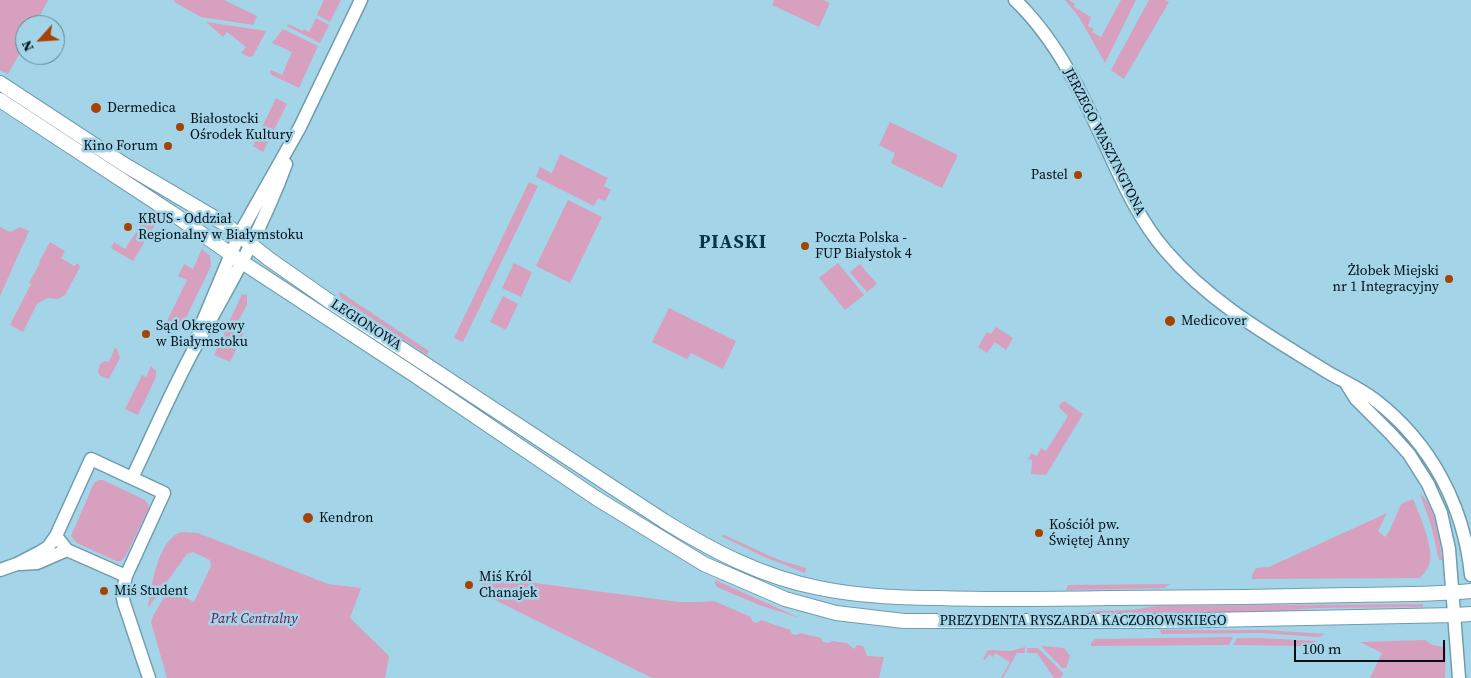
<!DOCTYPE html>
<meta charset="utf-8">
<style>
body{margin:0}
#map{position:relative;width:1471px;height:678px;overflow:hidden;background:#a4d4e8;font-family:"Source Serif 4",serif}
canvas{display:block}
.north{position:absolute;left:15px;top:15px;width:50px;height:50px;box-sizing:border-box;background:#a4d4e8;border:1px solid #638694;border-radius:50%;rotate:244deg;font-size:14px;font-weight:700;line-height:20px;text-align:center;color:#011017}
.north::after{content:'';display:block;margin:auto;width:18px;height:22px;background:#a54302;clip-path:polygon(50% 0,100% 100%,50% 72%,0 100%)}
.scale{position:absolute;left:1294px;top:640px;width:151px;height:22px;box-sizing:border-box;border:2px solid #011017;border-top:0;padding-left:6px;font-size:15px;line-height:18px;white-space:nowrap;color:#011017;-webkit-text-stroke:4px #a4d4e8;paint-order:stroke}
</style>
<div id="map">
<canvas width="1471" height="678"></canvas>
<div class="north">N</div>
<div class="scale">100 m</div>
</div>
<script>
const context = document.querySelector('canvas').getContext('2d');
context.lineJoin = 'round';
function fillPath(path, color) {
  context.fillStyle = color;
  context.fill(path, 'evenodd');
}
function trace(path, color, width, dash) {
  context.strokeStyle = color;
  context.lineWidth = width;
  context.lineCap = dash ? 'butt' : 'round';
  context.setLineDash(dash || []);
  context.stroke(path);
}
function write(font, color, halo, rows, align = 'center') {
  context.font = font + ' "Source Serif 4",serif';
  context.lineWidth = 5;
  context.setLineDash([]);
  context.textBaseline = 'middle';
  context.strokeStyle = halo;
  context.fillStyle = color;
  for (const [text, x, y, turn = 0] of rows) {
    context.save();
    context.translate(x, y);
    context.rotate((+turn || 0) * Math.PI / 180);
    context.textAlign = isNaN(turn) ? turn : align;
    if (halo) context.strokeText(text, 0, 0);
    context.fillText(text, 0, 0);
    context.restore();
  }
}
fillPath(new Path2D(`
 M 0,0 L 48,0 L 35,25 L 25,25 L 25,44 L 8,74 L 0,70 Z
 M 175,0 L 224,0 L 257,16 L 253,25 L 201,17 L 174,2 Z
 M 324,0 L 341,0 L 330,22 L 317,15 Z
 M 774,0 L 824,0 L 830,3 L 819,27 L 772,5 Z
 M 1065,0 L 1069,0 L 1075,4 L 1074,7 L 1091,17 L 1088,26 L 1094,29 L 1092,32 L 1101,37 L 1121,0 L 1136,0 L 1105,63 L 1079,17 Z
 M 1149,0 L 1165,0 L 1169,2 L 1124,79 L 1111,70 Z
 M 316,18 L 329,25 L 320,43 L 287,26 L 288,24 L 303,31 L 304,29 L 309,32 Z
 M 206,22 L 266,31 L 253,56 L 249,57 L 241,53 L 246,47 L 227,32 L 223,37 Z
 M 283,29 L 318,46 L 299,88 L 270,74 L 271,70 L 282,75 L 292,52 L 272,43 Z
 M 276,98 L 287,104 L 263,152 L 253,146 Z
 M 890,122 L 958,155 L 942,188 L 891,163 L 895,153 L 879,145 Z
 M 560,154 L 608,178 L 604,186 L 611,190 L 605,201 L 598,198 L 594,206 L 536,177 L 540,167 L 552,173 Z
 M 529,182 L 538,186 L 463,342 L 454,338 Z
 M 568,200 L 602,217 L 570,283 L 536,266 Z
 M 147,216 L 156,223 L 133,261 L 111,248 L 114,242 L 125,249 Z
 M 0,227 L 10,232 L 20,227 L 29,231 L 0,296 Z
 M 50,242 L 65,251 L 61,258 L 74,266 L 78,263 L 80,267 L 65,295 L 58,299 L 47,298 L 37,304 L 23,332 L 10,325 L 31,284 L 29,283 L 40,263 L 39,262 Z
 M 202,249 L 210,256 L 211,266 L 180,330 L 166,323 L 187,280 L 178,276 L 184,264 L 193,269 Z
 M 514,263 L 532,272 L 521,297 L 502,288 Z
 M 838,263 L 864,295 L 845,310 L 819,278 Z
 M 860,264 L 877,284 L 867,292 L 850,272 Z
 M 340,292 L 429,351 L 427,355 L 341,298 L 339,294 Z
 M 242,294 L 247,295 L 247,305 L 237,323 L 228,324 Z
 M 503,296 L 518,304 L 506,330 L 490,322 Z
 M 669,308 L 736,341 L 723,369 L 691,353 L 687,359 L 652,342 Z
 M 996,327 L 1013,338 L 1006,350 L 995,342 L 987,353 L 978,347 L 987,332 L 991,334 Z
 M 236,329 L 244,333 L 230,362 L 214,355 L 226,330 Z
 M 115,348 L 117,349 L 120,358 L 109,379 L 99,375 L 98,371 L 100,364 L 105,361 L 109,362 Z
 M 151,366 L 156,371 L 156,377 L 138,415 L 125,409 L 142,375 L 146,377 Z
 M 1064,401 L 1083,414 L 1046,475 L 1031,474 L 1032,460 L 1027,459 L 1030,457 L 1031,453 L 1037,456 L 1041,448 L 1046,451 L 1068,416 L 1059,407 L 1060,404 Z
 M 98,480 L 103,480 L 145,500 L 148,504 L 149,508 L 125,557 L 121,561 L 116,561 L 77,543 L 71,536 L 94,483 Z
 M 1420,494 C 1435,503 1440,544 1442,560 L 1439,560 L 1431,525 Z
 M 1413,499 C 1419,513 1433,546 1430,561 C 1429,567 1424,575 1419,578 L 1252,579 L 1252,575 L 1256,568 L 1269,567 L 1387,513 L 1378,531 L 1385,537 L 1390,530 L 1401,504 Z
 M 182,532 L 198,533 L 328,584 L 361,588 L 350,618 L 389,656 L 385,678 L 167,678 L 151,622 L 153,616 L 169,589 L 194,602 L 211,566 L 210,560 L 193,552 L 187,554 L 148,608 C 151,587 158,538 182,532 Z
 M 724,535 L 779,560 L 806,568 L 805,573 L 762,556 L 721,536 Z
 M 715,580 L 800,618 L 759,605 L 717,587 L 715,583 Z
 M 493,581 L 535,583 L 679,602 L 698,602 L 714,601 L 751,617 L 752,621 L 757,623 L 761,620 L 790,630 L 792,634 L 797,635 L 800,633 L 821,638 L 823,642 L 829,643 L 832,641 L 847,643 L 854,649 L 857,645 L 863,646 L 867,656 L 884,657 L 879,678 L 652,678 L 483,594 L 481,583 Z
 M 1170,584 L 1164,588 L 1066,590 L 1068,585 Z
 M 1423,604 L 1423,607 L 1317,608 L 1266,612 L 1091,614 L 1092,611 L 1133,610 L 1157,606 Z
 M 1160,630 L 1264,630 L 1326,634 L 1318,637 L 1260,633 L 1161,634 Z
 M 1233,637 L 1229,645 L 1091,646 L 1091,643 L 1095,639 Z
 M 1237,638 L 1261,638 L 1317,641 L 1308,646 L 1233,645 Z
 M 1425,640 L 1432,645 L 1446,647 L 1445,678 L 1370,678 L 1382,653 L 1360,642 Z
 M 1041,646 L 1064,648 L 1070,656 L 1066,668 L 1062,668 Z
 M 1025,647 L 1025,653 L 1017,653 L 1003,678 L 1001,678 L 1010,662 L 995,653 L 993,657 L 989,654 L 985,660 L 983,659 L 988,650 L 1011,651 Z
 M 1027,648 L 1038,648 L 1061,671 L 1063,674 L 1061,678 L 1054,678 L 1037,653 L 1027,653 Z`), '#d7a0be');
const tertiary = new Path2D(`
 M 1015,0 C 1059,42 1085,100 1110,155 C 1125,188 1141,222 1165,250 C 1210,303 1271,337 1329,373 C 1345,382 1361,389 1375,400 C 1431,443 1464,506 1471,575
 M 193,351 L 203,321 L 239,235 L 300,127 L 361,0
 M 1346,383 L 1356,399 L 1391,434 L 1409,454 L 1428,484 L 1441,513 L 1449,549 L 1459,678
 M 132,478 C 152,436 171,392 193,351 C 227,290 262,230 286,164
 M 56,536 L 67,550 L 126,576
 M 20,564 L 37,563 L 67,550
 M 0,570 L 17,564 L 40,552 L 48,547 L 56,536 L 91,459 L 164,493 L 126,576 L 122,594 L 124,603 L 149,678`);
const secondary = new Path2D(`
 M 0,83 L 125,165 L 225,224 L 269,259 L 332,303 L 664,521 C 713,551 762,577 819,588 C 858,596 898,598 938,598 C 996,600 1054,599 1111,598 C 1191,598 1271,597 1351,595 C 1391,594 1431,595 1471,591
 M 0,100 L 172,213 L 242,262 L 413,374 L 596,498 L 704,564 L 785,599 L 836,613 L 904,621 L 1158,621 L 1455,615 L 1471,614`);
trace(tertiary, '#6f9db0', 15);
trace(secondary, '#6f9db0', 16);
trace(tertiary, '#fff', 12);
trace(secondary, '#fff', 14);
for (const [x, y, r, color] of [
 [96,108,6,"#a54302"],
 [180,127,5,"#a54302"],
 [168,146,5,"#a54302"],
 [1078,175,5,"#a54302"],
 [128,227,5,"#a54302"],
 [805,246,5,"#a54302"],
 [1449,279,5,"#a54302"],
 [1170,321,6,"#a54302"],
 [146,334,5,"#a54302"],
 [308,518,6,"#a54302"],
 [1039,533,5,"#a54302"],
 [469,585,5,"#a54302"],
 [104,591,5,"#a54302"]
]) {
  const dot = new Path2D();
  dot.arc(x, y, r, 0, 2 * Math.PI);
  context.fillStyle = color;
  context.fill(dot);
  trace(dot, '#a4d4e8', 2);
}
write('14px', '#011017', '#a4d4e8', [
 ["Dermedica",107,108],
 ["Białostocki",190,119],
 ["Ośrodek Kultury",190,135],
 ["Kino Forum",158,146,"right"],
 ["Pastel",1068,175,"right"],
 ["KRUS - Oddział",138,219],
 ["Regionalny w Białymstoku",138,235],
 ["Poczta Polska -",815,238],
 ["FUP Białystok 4",815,254],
 ["Żłobek Miejski",1439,271,"right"],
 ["nr 1 Integracyjny",1439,287,"right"],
 ["Medicover",1181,321],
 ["Sąd Okręgowy",156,326],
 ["w Białymstoku",156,342],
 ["Kendron",319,518],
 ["Kościół pw.",1049,525],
 ["Świętej Anny",1049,541],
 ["Miś Król",479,577],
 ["Chanajek",479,593],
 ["Miś Student",114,591]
], 'left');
write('14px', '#011017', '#a4d4e8', [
 ["JERZEGO WASZYNGTONA",1104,142,63],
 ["LEGIONOWA",366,325,33],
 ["PREZYDENTA RYSZARDA KACZOROWSKIEGO",1083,621]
]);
write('italic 14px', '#69114c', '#a4d4e8', [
 ["Park Centralny",254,619]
]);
context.letterSpacing = '1px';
write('bold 19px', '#033746', '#a4d4e8', [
 ["PIASKI",733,243]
]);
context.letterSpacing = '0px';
</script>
